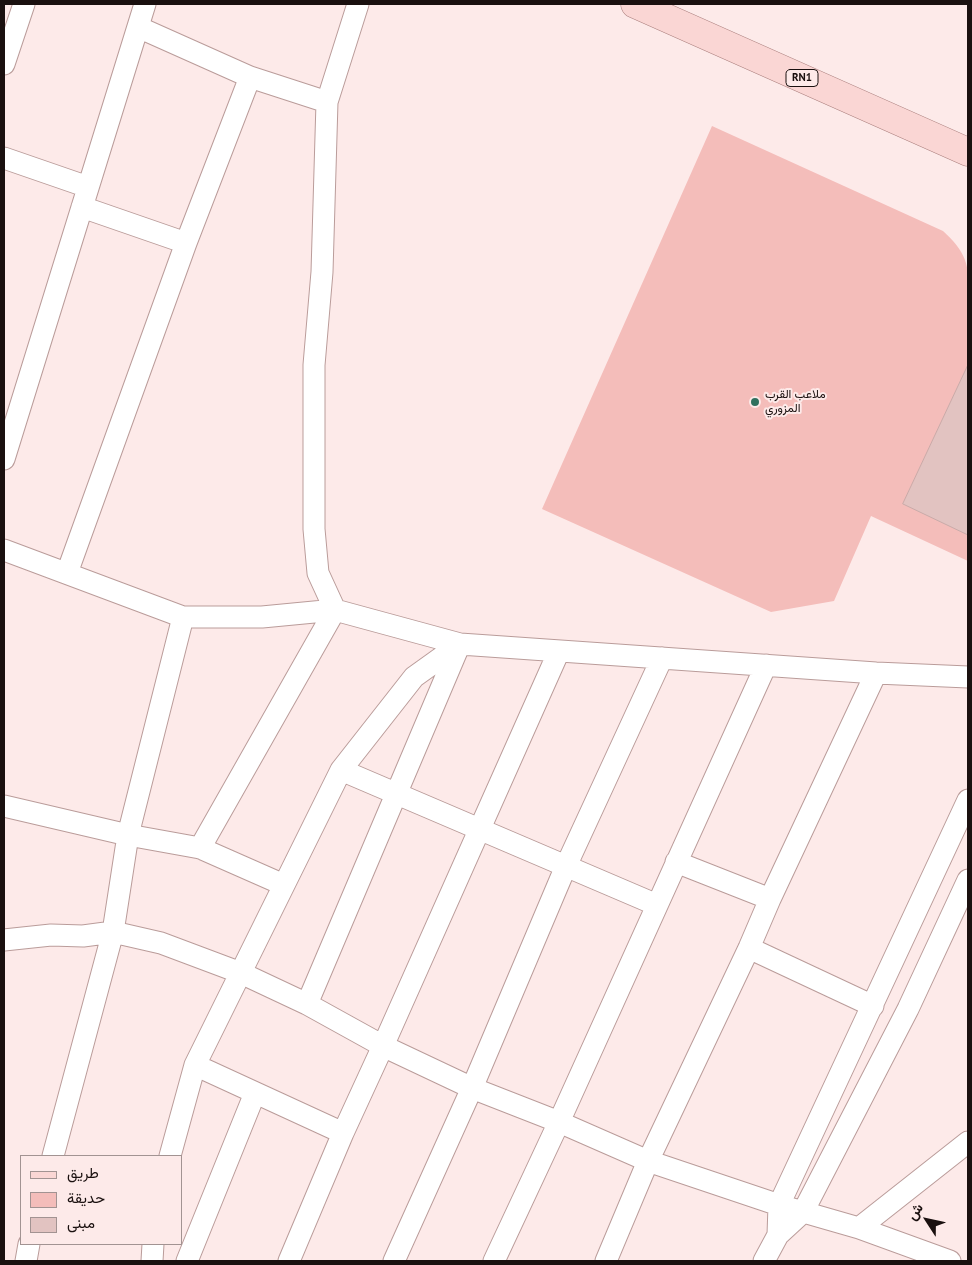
<!DOCTYPE html>
<meta charset="utf-8">
<style>
body{margin:0}
#map{position:relative;width:972px;height:1265px;overflow:hidden;background:#fdeae9;font-family:"PT Sans",Vazirmatn,sans-serif}
canvas{display:block}
.frame{position:absolute;inset:0;border:5px solid #1a100f;pointer-events:none}
.legend{position:absolute;left:20px;top:1155px;width:162px;height:90px;box-sizing:border-box;background:#fdeae9;border:1px solid #a29392;margin:0;padding:6px 9px;list-style:none;font-size:15px;color:#1a100f}
.legend li{display:flex;align-items:center;gap:10px;height:25px}
.legend b{width:25px;border:1px solid #a29392}
.north{position:absolute;left:902px;top:1195px;width:50px;height:50px;-webkit-text-stroke:4px #fdeae9;paint-order:stroke;rotate:305deg;font-size:14px;font-weight:700;line-height:20px;text-align:center;color:#1a100f}
.north::after{content:'';display:block;margin:auto;width:18px;height:22px;background:#1a100f;clip-path:polygon(50% 0,100% 100%,50% 72%,0 100%)}
</style>
<div id="map">
<canvas width="972" height="1265"></canvas>
<div class="frame"></div>
<ul class="legend">
<li><b style="height:6px;background:#fad6d4"></b>طريق</li>
<li><b style="height:14px;background:#f4bdba"></b>حديقة</li>
<li><b style="height:14px;background:#e2c3c1"></b>مبنى</li>
</ul>
<div class="north">ش</div>
</div>
<script>
const context = document.querySelector('canvas').getContext('2d');
context.lineJoin = 'round';
function fillPath(path, color) {
  context.fillStyle = color;
  context.fill(path, 'evenodd');
}
function trace(path, color, width, dash) {
  context.strokeStyle = color;
  context.lineWidth = width;
  context.lineCap = dash ? 'butt' : 'round';
  context.setLineDash(dash || []);
  context.stroke(path);
}
function write(font, color, halo, rows, align = 'center') {
  context.font = font + ' "PT Sans",Vazirmatn,sans-serif';
  context.lineWidth = 4;
  context.setLineDash([]);
  context.textBaseline = 'middle';
  context.strokeStyle = halo;
  context.fillStyle = color;
  for (const [text, x, y, turn = 0] of rows) {
    context.save();
    context.translate(x, y);
    context.rotate((+turn || 0) * Math.PI / 180);
    context.textAlign = isNaN(turn) ? turn : align;
    if (halo) context.strokeText(text, 0, 0);
    context.fillText(text, 0, 0);
    context.restore();
  }
}
fillPath(new Path2D(`
 M 712,126 L 943,231 C 965,251 971,265 967,295 L 968,561 L 871,516 L 834,601 L 771,612 L 542,509 Z`), '#f4bdba');
const building = new Path2D(`
 M 968,365 L 968,535 L 903,504 Z`);
fillPath(building, '#e2c3c1');
trace(building, '#c9aba9', 1);
const minor = new Path2D(`
 M 138,27 L 250,77
 M 4,64 L 24,4
 M 4,158 L 88,187
 M 82,207 L 186,243
 M 4,459 L 145,4
 M 4,550 L 183,617 L 262,617 L 335,610 L 460,644 L 876,673 L 968,677
 M 67,573 L 186,243 L 250,77 L 327,102 L 358,4
 M 341,770 L 657,905
 M 4,806 L 128,835 L 200,848 L 284,885
 M 200,848 L 335,610 L 318,573 L 314,529 L 314,365 L 322,272 L 327,102
 M 676,862 L 770,899
 M 4,940 L 51,935 L 83,936 L 113,932 L 161,943 L 241,973 L 307,1004 L 383,1046 L 472,1088 L 559,1122 L 648,1161 L 779,1205 L 859,1228 L 950,1261
 M 749,948 L 873,1006
 M 307,1004 L 459,646
 M 195,1065 L 343,1133
 M 53,1156 L 113,932 L 128,835 L 183,617
 M 170,1156 L 195,1065 L 341,770 L 414,677 L 460,644
 M 859,1228 L 968,1142
 M 778,1235 L 779,1205 L 968,800
 M 26,1261 L 29,1244
 M 152,1261 L 153,1244
 M 187,1261 L 255,1093
 M 289,1261 L 343,1133 L 383,1046 L 559,651
 M 394,1261 L 472,1088 L 566,866 L 662,658
 M 494,1261 L 559,1122 L 766,665
 M 606,1261 L 648,1161 L 749,948 L 770,899 L 876,673
 M 764,1261 L 778,1235 L 803,1212 L 908,1009 L 968,880`);
const primary = new Path2D(`
 M 635,4 L 968,152`);
trace(minor, '#ba9c9a', 23);
trace(primary, '#a97e7c', 29);
trace(minor, '#fff', 21);
trace(primary, '#fad6d4', 28);
for (const [x, y, r, color] of [
 [755,402,5,"#30705e"]
]) {
  const dot = new Path2D();
  dot.arc(x, y, r, 0, 2 * Math.PI);
  context.fillStyle = color;
  context.fill(dot);
  trace(dot, '#fdeae9', 2);
}
for (const [x, y, w] of [
 [802,78,32]
]) {
  const box = new Path2D();
  box.roundRect(x - w / 2, y - 8.5, w, 17, 4);
  context.fillStyle = '#fdeae9';
  context.fill(box);
  trace(box, '#1a100f', 1);
}
write('bold 11px', '#1a100f', null, [
 ["RN1",802,78]
]);
write('12px', '#1a100f', '#fdeae9', [
 ["ملاعب القرب",765,395],
 ["المزوري",765,409]
], 'left');
</script>
